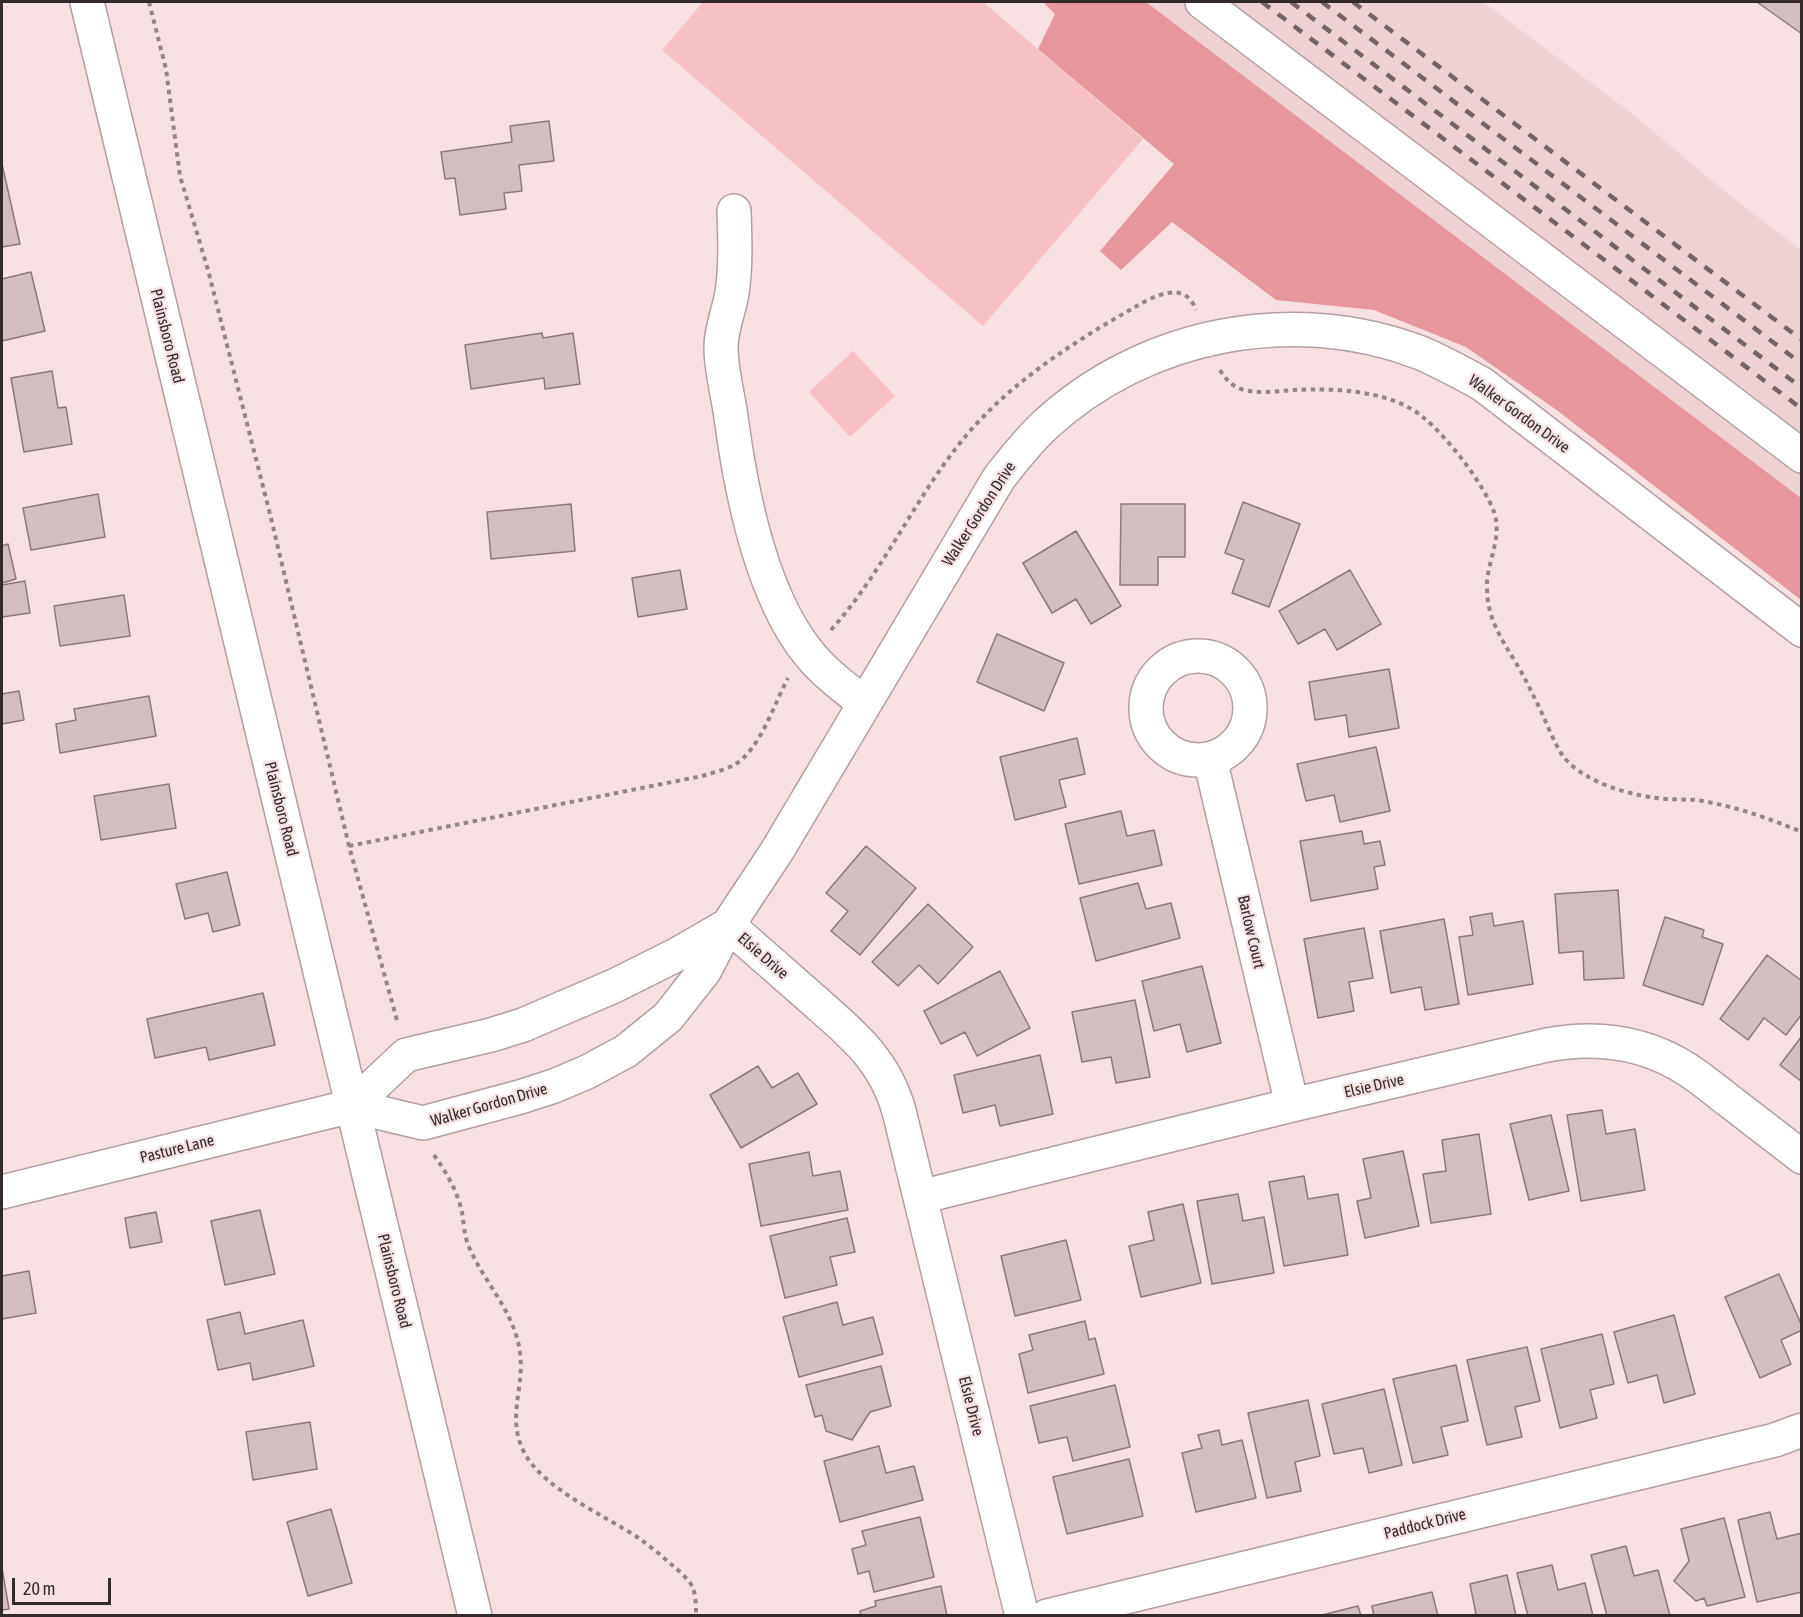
<!DOCTYPE html>
<style>
body{margin:0}
#map{position:relative;width:1803px;height:1617px;overflow:hidden;background:#f6e0e1;font-family:"Asap Condensed",sans-serif}
canvas{display:block}
.frame{position:absolute;inset:0;border:3px solid #322a2b;pointer-events:none}
.scale{position:absolute;left:12px;top:1578px;width:99px;height:27px;box-sizing:border-box;border:3px solid #322a2b;border-top:0;padding-left:8px;font-size:18px;line-height:21px;white-space:nowrap;color:#322a2b;-webkit-text-stroke:4px #f6e0e1;paint-order:stroke}
</style>
<div id="map">
<canvas width="1803" height="1617"></canvas>
<div class="frame"></div>
<div class="scale">20 m</div>
</div>
<script>
const context = document.querySelector('canvas').getContext('2d');
context.lineJoin = 'round';
function fillPath(path, color) {
  context.fillStyle = color;
  context.fill(path, 'evenodd');
}
function trace(path, color, width, dash) {
  context.strokeStyle = color;
  context.lineWidth = width;
  context.lineCap = dash ? 'butt' : 'round';
  context.setLineDash(dash || []);
  context.stroke(path);
}
function write(font, color, halo, rows, align = 'center') {
  context.font = font + ' "Asap Condensed",sans-serif';
  context.lineWidth = 4.5;
  context.setLineDash([]);
  context.textBaseline = 'middle';
  context.strokeStyle = halo;
  context.fillStyle = color;
  for (const [text, x, y, turn = 0] of rows) {
    context.save();
    context.translate(x, y);
    context.rotate((+turn || 0) * Math.PI / 180);
    context.textAlign = isNaN(turn) ? turn : align;
    if (halo) context.strokeText(text, 0, 0);
    context.fillText(text, 0, 0);
    context.restore();
  }
}
fillPath(new Path2D(`
 M 1146,2 L 1483,2 L 1635,116 L 1719,187 L 1801,250 L 1801,498 Z`), '#eed1d3');
fillPath(new Path2D(`
 M 703,2 L 983,2 L 1143,139 L 983,326 L 662,50 Z
 M 853,351 L 895,396 L 850,437 L 809,392 Z`), '#f7c0c5');
fillPath(new Path2D(`
 M 1043,2 L 1146,2 L 1801,498 L 1801,600 L 1558,411 L 1466,347 L 1374,310 L 1276,300 L 1172,222 L 1121,270 L 1100,251 L 1174,164 L 1038,49 L 1055,14 Z`), '#e7969e');
const building = new Path2D(`
 M 1757,2 L 1802,2 L 1802,34 Z
 M 549,121 L 554,161 L 519,165 L 522,191 L 504,193 L 506,209 L 460,215 L 455,178 L 445,179 L 441,152 L 512,142 L 510,126 Z
 M 2,164 L 20,244 L 2,247 Z
 M 31,272 L 45,331 L 2,341 L 2,279 Z
 M 542,333 L 543,338 L 573,333 L 580,384 L 545,389 L 544,378 L 471,389 L 465,345 Z
 M 52,371 L 58,408 L 66,407 L 72,444 L 24,452 L 11,378 Z
 M 98,494 L 105,537 L 31,550 L 23,508 Z
 M 1243,502 L 1300,524 L 1269,607 L 1232,593 L 1244,560 L 1225,553 Z
 M 571,504 L 575,551 L 491,559 L 487,512 Z
 M 1121,504 L 1185,504 L 1185,557 L 1158,557 L 1158,585 L 1120,585 Z
 M 1076,531 L 1121,606 L 1091,624 L 1076,599 L 1052,613 L 1023,563 Z
 M 8,544 L 16,579 L 2,583 L 2,546 Z
 M 680,570 L 687,609 L 638,617 L 632,578 Z
 M 1350,570 L 1381,624 L 1337,650 L 1325,629 L 1298,644 L 1279,611 Z
 M 25,581 L 30,613 L 2,617 L 2,585 Z
 M 124,595 L 130,636 L 60,646 L 54,606 Z
 M 997,634 L 1064,663 L 1044,711 L 977,682 Z
 M 1389,669 L 1399,728 L 1349,737 L 1346,715 L 1315,720 L 1309,682 Z
 M 19,691 L 24,720 L 2,724 L 2,694 Z
 M 149,696 L 156,736 L 60,753 L 56,724 L 76,720 L 74,709 Z
 M 1077,738 L 1085,774 L 1059,780 L 1066,807 L 1015,820 L 1000,757 Z
 M 1376,747 L 1390,811 L 1340,822 L 1334,795 L 1306,801 L 1297,764 Z
 M 169,784 L 176,828 L 101,840 L 94,796 Z
 M 1121,811 L 1127,836 L 1154,830 L 1162,865 L 1079,884 L 1065,824 Z
 M 1362,831 L 1364,844 L 1380,841 L 1385,865 L 1374,867 L 1378,889 L 1311,901 L 1300,841 Z
 M 866,846 L 916,888 L 860,955 L 831,931 L 848,911 L 826,893 Z
 M 227,872 L 240,925 L 213,932 L 208,913 L 185,919 L 176,884 Z
 M 1138,883 L 1146,909 L 1171,903 L 1180,938 L 1096,961 L 1080,898 Z
 M 1618,890 L 1624,978 L 1584,980 L 1583,951 L 1559,953 L 1555,894 Z
 M 928,904 L 973,947 L 938,984 L 919,965 L 898,986 L 872,962 Z
 M 1492,913 L 1494,926 L 1523,921 L 1533,984 L 1468,995 L 1459,937 L 1473,935 L 1470,917 Z
 M 1665,917 L 1704,930 L 1702,937 L 1723,944 L 1703,1005 L 1643,985 Z
 M 1444,919 L 1459,1004 L 1425,1010 L 1421,987 L 1391,993 L 1380,931 Z
 M 1364,928 L 1373,978 L 1349,982 L 1354,1011 L 1318,1018 L 1304,939 Z
 M 1767,955 L 1802,981 L 1802,1014 L 1786,1035 L 1764,1018 L 1748,1040 L 1720,1019 Z
 M 1202,966 L 1221,1043 L 1187,1052 L 1180,1024 L 1154,1031 L 1142,981 Z
 M 1000,971 L 1030,1028 L 977,1056 L 965,1032 L 941,1044 L 924,1011 Z
 M 263,993 L 275,1045 L 209,1060 L 206,1047 L 155,1058 L 147,1019 Z
 M 1135,1000 L 1150,1077 L 1116,1083 L 1111,1057 L 1082,1062 L 1072,1012 Z
 M 1802,1036 L 1802,1082 L 1780,1065 Z
 M 1040,1055 L 1053,1114 L 1000,1126 L 995,1105 L 963,1113 L 954,1075 Z
 M 758,1066 L 772,1088 L 798,1073 L 817,1104 L 741,1148 L 710,1095 Z
 M 1602,1110 L 1606,1134 L 1635,1129 L 1645,1190 L 1581,1201 L 1567,1115 Z
 M 1551,1115 L 1569,1191 L 1529,1200 L 1510,1124 Z
 M 1479,1134 L 1491,1214 L 1431,1223 L 1423,1174 L 1446,1171 L 1442,1140 Z
 M 1403,1151 L 1419,1226 L 1365,1238 L 1357,1201 L 1371,1198 L 1363,1159 Z
 M 809,1152 L 813,1176 L 840,1171 L 848,1210 L 761,1226 L 749,1164 Z
 M 1304,1176 L 1308,1199 L 1338,1194 L 1348,1255 L 1284,1266 L 1269,1182 Z
 M 1238,1194 L 1243,1221 L 1264,1217 L 1274,1273 L 1212,1284 L 1197,1201 Z
 M 1183,1204 L 1201,1283 L 1141,1297 L 1129,1246 L 1154,1240 L 1148,1212 Z
 M 260,1210 L 275,1274 L 225,1285 L 211,1221 Z
 M 156,1212 L 162,1242 L 130,1248 L 125,1218 Z
 M 847,1218 L 855,1252 L 830,1257 L 837,1285 L 785,1298 L 770,1236 Z
 M 1066,1240 L 1081,1300 L 1015,1316 L 1001,1256 Z
 M 29,1271 L 36,1313 L 2,1319 L 2,1276 Z
 M 1779,1274 L 1802,1326 L 1802,1330 L 1781,1340 L 1791,1364 L 1760,1378 L 1725,1297 Z
 M 837,1302 L 843,1325 L 873,1317 L 883,1354 L 799,1377 L 783,1317 Z
 M 240,1312 L 245,1334 L 303,1320 L 314,1366 L 253,1380 L 250,1363 L 218,1370 L 207,1320 Z
 M 1674,1315 L 1695,1394 L 1664,1403 L 1657,1375 L 1628,1383 L 1614,1332 Z
 M 1085,1321 L 1089,1340 L 1095,1338 L 1104,1374 L 1028,1393 L 1019,1354 L 1033,1350 L 1029,1335 Z
 M 1602,1334 L 1614,1384 L 1590,1390 L 1597,1418 L 1560,1428 L 1541,1349 Z
 M 1527,1347 L 1540,1401 L 1515,1407 L 1522,1437 L 1487,1445 L 1467,1360 Z
 M 1456,1365 L 1468,1421 L 1441,1427 L 1448,1455 L 1413,1463 L 1393,1379 Z
 M 881,1366 L 891,1406 L 870,1412 L 852,1440 L 826,1431 L 822,1415 L 815,1417 L 806,1385 Z
 M 1115,1385 L 1130,1447 L 1073,1461 L 1067,1437 L 1039,1443 L 1030,1406 Z
 M 1384,1389 L 1402,1465 L 1369,1473 L 1363,1448 L 1334,1454 L 1322,1404 Z
 M 1308,1400 L 1320,1456 L 1295,1462 L 1301,1491 L 1267,1498 L 1248,1413 Z
 M 310,1422 L 317,1469 L 253,1480 L 246,1432 Z
 M 1219,1430 L 1222,1445 L 1242,1440 L 1256,1498 L 1196,1512 L 1182,1453 L 1202,1448 L 1198,1435 Z
 M 879,1446 L 886,1473 L 914,1466 L 923,1500 L 840,1522 L 824,1461 Z
 M 1129,1459 L 1143,1516 L 1067,1534 L 1053,1477 Z
 M 331,1509 L 352,1583 L 308,1596 L 287,1522 Z
 M 1770,1512 L 1777,1539 L 1802,1533 L 1802,1592 L 1757,1602 L 1738,1520 Z
 M 920,1517 L 934,1577 L 874,1592 L 869,1571 L 858,1574 L 852,1549 L 866,1545 L 862,1531 Z
 M 1724,1518 L 1745,1597 L 1707,1606 L 1704,1598 L 1696,1601 L 1674,1581 L 1689,1561 L 1681,1529 Z
 M 1626,1546 L 1634,1576 L 1658,1570 L 1670,1616 L 1607,1616 L 1591,1555 Z
 M 1552,1565 L 1558,1590 L 1585,1583 L 1593,1616 L 1528,1616 L 1517,1573 Z
 M 2,1568 L 9,1609 L 2,1610 Z
 M 1507,1575 L 1516,1616 L 1470,1616 L 1476,1614 L 1470,1584 Z
 M 941,1586 L 947,1616 L 861,1616 L 860,1611 L 876,1606 L 875,1601 Z
 M 1432,1592 L 1438,1616 L 1374,1616 L 1372,1606 Z
 M 1358,1606 L 1361,1616 L 1322,1616 L 1322,1615 Z`);
fillPath(building, '#d3bebf');
trace(building, '#8c797a', 1.5);
const minor = new Path2D(`
 M 87,2 L 475,1616
 M 1202,2 L 1802,456
 M 734,211 C 735,239 736,266 732,293 C 729,311 721,329 721,347 C 721,372 729,398 732,424 C 742,497 762,597 810,655 C 826,674 845,688 864,703
 M1146 708a52 52 0 1 1 104 0a52 52 0 1 1-104 0Z
 M 1210,759 L 1292,1105
 M 2,1192 L 352,1106 L 423,1123 L 520,1097 L 554,1086 L 587,1072 L 626,1051 L 668,1017 L 705,970 L 728,925 L 678,954 L 614,986 L 523,1025 L 491,1035 L 406,1055 L 352,1106
 M 920,1197 L 1292,1105 L 1547,1045 C 1596,1036 1645,1042 1688,1070 C 1702,1079 1715,1090 1728,1100 C 1753,1119 1777,1138 1802,1157
 M 1022,1616 L 899,1111 C 884,1057 848,1031 809,996 C 782,972 755,949 728,925 L 777,851 L 999,478 C 1013,460 1027,442 1044,426 C 1144,333 1293,304 1421,353 C 1442,362 1462,373 1482,384 L 1802,630
 M 1047,1616 L 1775,1440 L 1802,1430`);
trace(minor, '#b39ea0', 36);
trace(new Path2D(`
 M 149,2 L 166,69 L 180,176 L 208,270 L 270,514 L 349,846 L 398,1024
 M 1220,370 C 1226,380 1233,387 1244,390 C 1260,394 1277,391 1294,390 C 1334,388 1392,390 1424,418 C 1447,437 1484,484 1494,512 C 1503,538 1486,563 1487,588 C 1487,618 1501,638 1516,663 C 1524,676 1530,689 1537,703 C 1545,718 1554,744 1563,756 C 1569,764 1579,772 1587,776 C 1607,788 1634,795 1657,798 C 1670,800 1684,799 1697,800 C 1734,806 1768,818 1802,832
 M 831,630 C 882,573 913,502 960,443 C 1006,385 1072,343 1135,307 C 1156,295 1185,280 1196,310
 M 349,846 L 702,776 C 712,773 724,770 734,765 C 760,750 774,704 788,678
 M 434,1155 C 446,1172 457,1190 462,1212 C 464,1223 464,1236 469,1247 C 485,1284 515,1312 520,1353 C 525,1388 506,1417 524,1452 C 543,1489 606,1516 640,1539 C 651,1547 662,1556 672,1565 C 679,1571 689,1579 693,1588 C 696,1597 696,1607 696,1616`), '#938485', 4, [4.5, 4.5]);
trace(minor, '#fff', 33);
trace(new Path2D(`
 M 1262,2 L 1802,409
 M 1291,2 L 1802,388
 M 1322,2 L 1802,364
 M 1353,2 L 1802,340`), '#726566', 4.5, [10, 10]);
write('16px', '#322a2b', '#f6e0e1', [
 ["Plainsboro Road",167,336,76],
 ["Walker Gordon Drive",1519,414,36],
 ["Walker Gordon Drive",979,514,-57],
 ["Plainsboro Road",281,809,76],
 ["Barlow Court",1251,932,77],
 ["Elsie Drive",763,956,41],
 ["Elsie Drive",1374,1086,-13],
 ["Walker Gordon Drive",489,1105,-16],
 ["Pasture Lane",177,1149,-14],
 ["Plainsboro Road",394,1281,76],
 ["Elsie Drive",971,1406,76],
 ["Paddock Drive",1425,1524,-14]
]);
</script>
